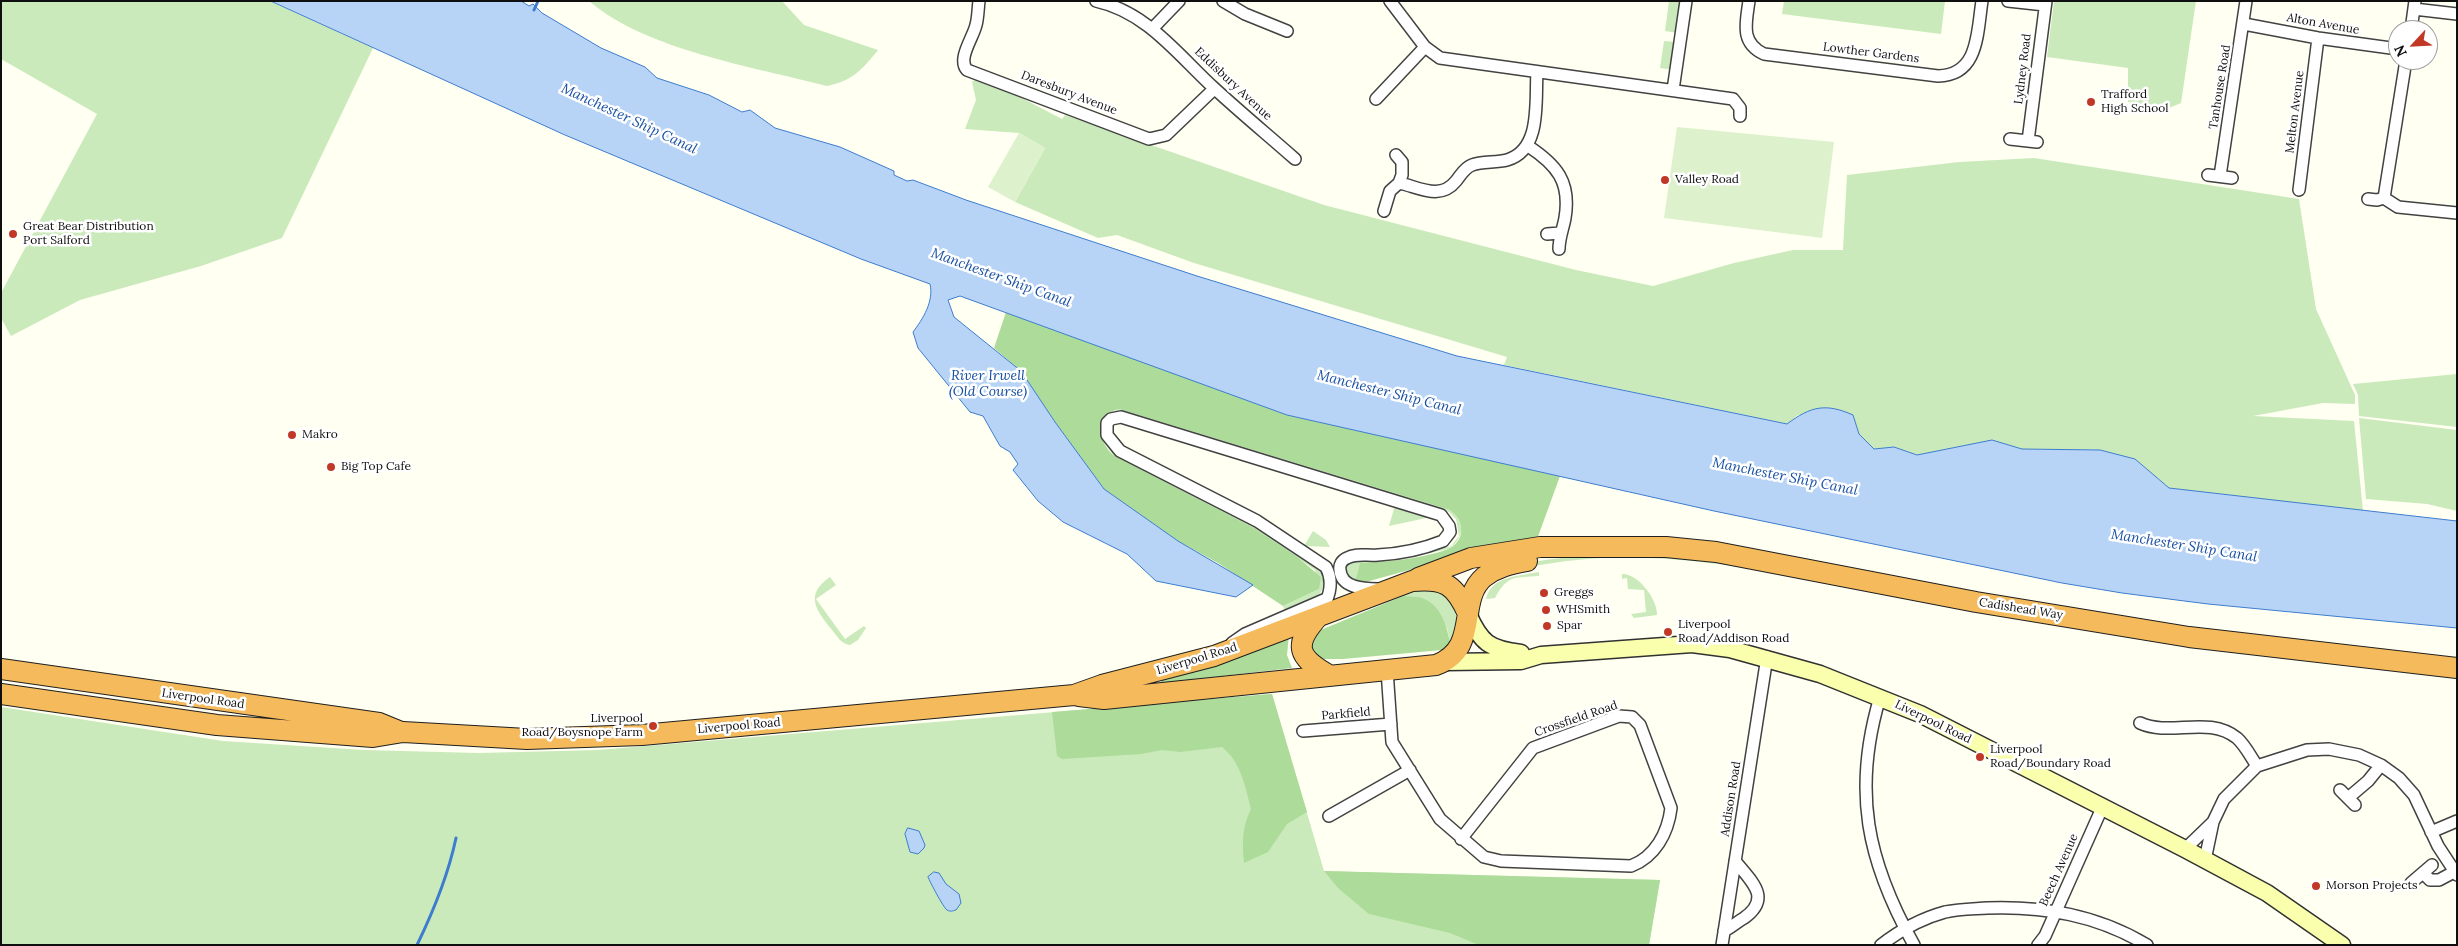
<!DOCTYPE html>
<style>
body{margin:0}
#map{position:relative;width:2458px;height:946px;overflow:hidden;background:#fffff2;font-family:Lora,serif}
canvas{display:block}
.frame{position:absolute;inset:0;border:2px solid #0f0f0f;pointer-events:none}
.north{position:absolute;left:2388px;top:20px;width:50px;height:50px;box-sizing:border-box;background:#fff;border:1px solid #9f9f9f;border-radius:50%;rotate:245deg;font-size:14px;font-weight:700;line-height:20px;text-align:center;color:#0f0f0f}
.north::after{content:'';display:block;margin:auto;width:18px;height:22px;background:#c13926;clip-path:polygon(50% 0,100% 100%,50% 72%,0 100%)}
</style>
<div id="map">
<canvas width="2458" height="946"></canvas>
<div class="frame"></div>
<div class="north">N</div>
</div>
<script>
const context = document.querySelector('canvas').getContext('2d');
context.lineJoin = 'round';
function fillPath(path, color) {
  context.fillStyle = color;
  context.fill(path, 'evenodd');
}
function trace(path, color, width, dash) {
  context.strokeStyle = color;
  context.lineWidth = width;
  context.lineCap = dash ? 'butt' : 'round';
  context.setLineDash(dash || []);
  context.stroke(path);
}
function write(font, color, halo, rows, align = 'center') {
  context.font = font + ' Lora,serif';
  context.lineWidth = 5;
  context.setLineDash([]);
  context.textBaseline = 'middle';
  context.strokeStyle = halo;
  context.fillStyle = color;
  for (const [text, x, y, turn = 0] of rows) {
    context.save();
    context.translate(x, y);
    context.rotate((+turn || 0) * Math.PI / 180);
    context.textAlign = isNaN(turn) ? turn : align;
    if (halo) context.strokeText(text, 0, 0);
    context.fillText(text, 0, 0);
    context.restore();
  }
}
fillPath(new Path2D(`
 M 1,1 L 270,1 L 373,48 L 282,238 L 201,266 L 80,300 L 11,336 L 1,318 L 1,293 L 97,114 L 1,59 Z
 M 589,1 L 782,1 L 804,25 L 878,50 C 862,70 852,81 827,86 C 754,67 646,50 589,1 Z
 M 1669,1 L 1683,1 L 1678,33 L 1665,31 Z
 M 1784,1 L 1945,1 L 1941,34 L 1782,14 Z
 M 2054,1 L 2196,1 L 2181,103 L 2169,108 L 2128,102 L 2128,68 L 2047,57 Z
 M 1664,41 L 1677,42 L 1674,70 L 1660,68 Z
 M 976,79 L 1016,95 L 1062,119 L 1065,115 L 1324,205 L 1576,270 L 1653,286 L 1734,263 L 1793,250 L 1843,250 L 1847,175 L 1959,162 L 2034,158 L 2299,199 L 2316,309 L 2355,395 L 2355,404 L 2323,403 L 2253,416 L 2354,421 L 2363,511 L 2169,488 L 2135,459 L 2100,450 L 2022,449 L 1992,440 L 1917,455 L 1894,447 L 1874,449 L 1859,434 L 1853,415 L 1798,415 L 1788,424 L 1504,365 L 1507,357 L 1194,263 L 1117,235 L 1098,238 L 1015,202 L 1045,148 L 1019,133 L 965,129 L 976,100 L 972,82 Z
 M 2457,374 L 2457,427 L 2359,416 L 2358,395 L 2353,384 Z
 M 1119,409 L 1450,510 C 1467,522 1464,543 1444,550 L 1380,563 L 1360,564 L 1355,582 L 1346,576 L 1345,566 L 1347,563 L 1356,561 L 1380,561 L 1444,548 L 1451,546 L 1459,536 L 1456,519 L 1449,512 L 1119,411 C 1094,416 1101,440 1115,452 L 1255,525 L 1321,572 L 1325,577 L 1323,579 C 1326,601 1302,604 1285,612 L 1283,606 L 1319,589 L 1315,570 L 1254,528 L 1113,455 L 1102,439 L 1100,424 L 1106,414 Z
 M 2359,418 L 2457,430 L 2457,511 L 2427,504 L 2366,499 Z
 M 1395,505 L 1431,517 L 1389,526 Z
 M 1313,531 L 1326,540 L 1330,547 L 1304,546 Z
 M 1600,554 L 1700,559 L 1760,568 L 1852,589 C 1742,566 1638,544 1526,568 C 1509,572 1480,576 1479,598 C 1479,610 1479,625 1487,634 L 1485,638 C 1478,629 1477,620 1476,609 C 1475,600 1475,590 1481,583 C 1497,561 1573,557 1600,554 Z
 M 1539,572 L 1539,576 C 1515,578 1508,574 1495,598 L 1486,599 C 1491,576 1519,576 1539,572 Z
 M 1622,574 C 1638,573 1658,600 1657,615 L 1634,618 L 1631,614 L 1646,612 L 1644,590 L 1628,589 L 1627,578 L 1622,579 Z
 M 830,577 L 836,585 L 816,599 L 845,639 L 864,626 L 866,628 L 858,640 L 850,645 C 841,644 837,636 832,630 C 816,610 804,595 830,577 Z
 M 1419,589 L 1443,591 C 1458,611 1461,620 1450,643 L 1447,628 L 1403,596 Z
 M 1272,694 L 1324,871 L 1660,880 L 1649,945 L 1,945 L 1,707 L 223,741 L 364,750 L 479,753 L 598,750 Z`), '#cbeabb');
fillPath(new Path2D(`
 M 1006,312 L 1287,415 L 1560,476 L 1536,542 L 1460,556 L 1362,583 L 1355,582 L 1360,563 C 1380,563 1438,557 1453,546 C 1458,542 1462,536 1461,529 C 1461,520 1456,515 1450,510 L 1119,409 C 1093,415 1097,439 1113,455 L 1254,528 L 1296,556 L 1321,577 L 1319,589 L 1283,606 L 1218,563 L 1178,541 L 1104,489 L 1055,422 L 1021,371 L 994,348 Z
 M 1403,596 C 1409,597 1417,596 1422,598 C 1441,605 1447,626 1450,643 L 1442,650 L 1343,659 L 1319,659 L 1310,652 L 1311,634 Z
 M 1289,634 L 1287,655 L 1292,668 L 1162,683 L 1160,680 Z
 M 1272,694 L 1307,812 L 1287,824 L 1268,852 L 1244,863 C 1242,843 1242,827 1251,809 C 1245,786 1241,762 1222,747 L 1180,752 L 1162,750 L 1141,754 L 1062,759 L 1057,756 L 1052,712 Z
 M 1324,871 L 1660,880 L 1649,945 L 1479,945 L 1450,933 L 1369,914 L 1338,888 Z`), '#acdb9a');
fillPath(new Path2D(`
 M 1677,127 L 1834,142 L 1822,238 L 1664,218 Z
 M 1019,133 L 1045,148 L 1015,202 L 988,187 Z`), '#def1cd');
const water = new Path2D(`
 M 271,1 L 521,1 L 529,6 L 533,4 L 542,13 L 601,48 L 645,67 L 657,78 L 709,95 L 742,112 L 750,110 L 775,128 L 840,147 L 894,171 L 894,175 L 907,181 L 913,180 L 966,200 L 1197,276 L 1457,356 L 1787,424 C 1811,406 1826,403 1853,415 L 1859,434 L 1874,449 L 1894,447 L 1917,455 L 1992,440 L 2022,449 L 2100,450 L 2135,459 L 2169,488 L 2457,521 L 2457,628 L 2208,604 L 2122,593 L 2062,583 L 1714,511 L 1287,415 L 960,296 L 948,300 L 954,317 L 1021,371 L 1055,422 L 1104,489 L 1178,541 L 1253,585 L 1236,597 L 1156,581 L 1127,554 L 1063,522 L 1038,501 L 1013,470 L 1018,464 L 1010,452 L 1000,446 L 983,416 L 970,412 L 918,348 L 913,332 C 923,319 934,301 930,284 L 861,259 L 565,135 Z
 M 908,828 L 919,831 L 925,845 L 924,848 L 918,854 L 910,852 L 905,834 Z
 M 934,872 L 939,873 L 946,884 L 959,894 L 961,903 L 956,910 C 952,911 951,912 947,910 C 943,907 930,882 928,877 Z`);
fillPath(water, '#b7d4f6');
trace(water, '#3d7cce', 1);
trace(new Path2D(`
 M 534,10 L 538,1
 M 417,945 C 434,910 448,876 456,838`), '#3d7cce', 3);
const street = new Path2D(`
 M 979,1 C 978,9 978,18 976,25 C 973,38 957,59 967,70 L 1149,139 L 1166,135 L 1214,89
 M 1096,1 C 1147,12 1178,55 1214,88 C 1241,113 1269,136 1295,159
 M 1223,1 L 1245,14 L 1287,31
 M 1390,1 L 1425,47 L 1440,58 L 1733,99 L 1740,108 L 1740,116
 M 1749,1 C 1746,23 1740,43 1764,54 L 1938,76 C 1979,75 1977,33 1982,1
 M 2008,1 L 2045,5
 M 2414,9 L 2457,14
 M 2244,24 L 2318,38 L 2398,49
 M 1153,28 L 1179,1
 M 2411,30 L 2415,1
 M 1673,90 L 1686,1
 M 1376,99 L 1425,47
 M 2010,139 L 2037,142
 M 2028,141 L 2046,1
 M 1528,146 C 1557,165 1571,182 1565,218 C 1563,229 1559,238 1559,249
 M 2208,175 L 2232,178
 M 2220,176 L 2246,1
 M 1399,183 C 1419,187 1440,201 1456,181 C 1461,175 1464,168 1472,165 C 1482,161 1496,163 1507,160 C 1542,150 1535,101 1537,72
 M 2299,190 L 2318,38
 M 2384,198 L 2406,60
 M 2384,198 L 2398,207 L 2457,213
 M 2368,199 L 2377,200 L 2384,198
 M 1384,211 L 1390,191 L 1399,183 L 1402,175 L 1402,162 L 1396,155
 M 1547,234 L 1560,233
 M 1319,616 C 1328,600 1335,584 1326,567 L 1257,521 L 1120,451 L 1107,435 L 1107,423 L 1111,419 L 1121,417 L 1441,515 L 1449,526 L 1450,532 L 1443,541 C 1423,549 1398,554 1378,555 C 1367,556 1356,553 1347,558 C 1342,560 1339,565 1340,570 C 1341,588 1364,589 1378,589
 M 1232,643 L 1245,634 L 1326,599
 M 1387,670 L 1392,742 L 1440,819 L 1484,857 L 1501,861 L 1631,866 C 1655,857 1668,833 1671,808 L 1640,725 L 1632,717 L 1619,716 L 1533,748 L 1461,839
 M 1880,697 C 1852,791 1867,861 1914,945
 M 2140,723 C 2171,737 2208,715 2237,738 C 2245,745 2251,757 2257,766
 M 1303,731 L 1391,724
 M 2340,790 L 2355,805
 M 2348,798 L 2368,781 L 2381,765
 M 1329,816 L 1410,770
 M 2431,832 L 2457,821
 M 2185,849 L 2213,822 L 2224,799 L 2257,766 L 2307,750 L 2329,749 L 2359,755 L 2381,765 L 2399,778 L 2414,795 L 2438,846 L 2457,875
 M 2205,860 L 2213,822
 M 2423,873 L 2430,880 L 2439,880 L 2454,872
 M 2411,883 L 2432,865
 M 1724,931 C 1732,927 1737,922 1744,918 C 1772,898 1752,882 1735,861
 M 1722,945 L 1767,657
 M 1881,945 C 1899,931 1923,918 1945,912 C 1959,909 1973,909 1987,908 C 2044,906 2097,915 2147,945
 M 2038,945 L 2045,936 L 2102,808`);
const secondary = new Path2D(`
 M 1468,614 C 1481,643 1489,649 1521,653
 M 1445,662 L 1521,661 L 1541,655 L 1692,644 L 1730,649 L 1820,674 L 1920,714 L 2185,849 L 2267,893 L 2342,945`);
const highway = new Path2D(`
 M 1418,578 L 1471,558 L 1540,547 L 1666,547 L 1716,552 L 1976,602 L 2189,637 L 2457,668
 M 1318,617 C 1293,645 1297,657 1329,675
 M 1,669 L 379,723 L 401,732
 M 1,694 L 217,725 L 373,737 L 403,732 L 527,739 L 642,735 L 1074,695 L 1102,685 L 1214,656 L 1412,581 C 1444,578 1455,584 1468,614
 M 1079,696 L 1104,699 L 1436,665 C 1481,648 1456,601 1484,577 C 1497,567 1511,564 1527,561`);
trace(street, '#424242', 14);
trace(secondary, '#313131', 19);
trace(highway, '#202020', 22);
trace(street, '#fff', 11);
trace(secondary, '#faffad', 16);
trace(highway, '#f4ba5b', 20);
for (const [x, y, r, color] of [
 [2091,102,5,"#c13926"],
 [1665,180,5,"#c13926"],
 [13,234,5,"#c13926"],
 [292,435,5,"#c13926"],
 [331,467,5,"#c13926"],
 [1544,593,5,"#c13926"],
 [1546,610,5,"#c13926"],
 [1547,626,5,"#c13926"],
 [1668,632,5,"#c13926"],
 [653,726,5,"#c13926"],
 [1980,757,5,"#c13926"],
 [2316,886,5,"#c13926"]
]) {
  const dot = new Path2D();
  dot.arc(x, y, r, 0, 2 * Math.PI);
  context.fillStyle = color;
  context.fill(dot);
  trace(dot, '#fff', 2);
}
write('12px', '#0f0f0f', '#fff', [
 ["Alton Avenue",2323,24,10],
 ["Lowther Gardens",1871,53,7],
 ["Lydney Road",2023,69,-83],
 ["Eddisbury Avenue",1233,84,43],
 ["Tanhouse Road",2220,87,-81],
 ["Daresbury Avenue",1069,93,21],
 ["Melton Avenue",2295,112,-83],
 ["Cadishead Way",2021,609,9],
 ["Liverpool Road",1197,659,-17],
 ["Liverpool Road",203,699,8],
 ["Parkfield",1346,714,-5],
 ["Crossfield Road",1576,719,-19],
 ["Liverpool Road",1933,722,26],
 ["Liverpool Road",739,726,-5],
 ["Addison Road",1731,799,-81],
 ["Beech Avenue",2059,870,-66]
]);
write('12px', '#0f0f0f', '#fff', [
 ["Trafford",2101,95],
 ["High School",2101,109],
 ["Valley Road",1675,180],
 ["Great Bear Distribution",23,227],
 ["Port Salford",23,241],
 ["Makro",302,435],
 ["Big Top Cafe",341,467],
 ["Greggs",1554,593],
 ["WHSmith",1556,610],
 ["Liverpool",1678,625],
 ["Road/Addison Road",1678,639],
 ["Spar",1557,626],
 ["Liverpool",643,719,"right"],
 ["Road/Boysnope Farm",643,733,"right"],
 ["Liverpool",1990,750],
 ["Road/Boundary Road",1990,764],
 ["Morson Projects",2326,886]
], 'left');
write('italic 14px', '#174fa3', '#fff', [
 ["Manchester Ship Canal",629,119,25],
 ["Manchester Ship Canal",1001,278,20],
 ["River Irwell",988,376],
 ["(Old Course)",988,392],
 ["Manchester Ship Canal",1389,393,14],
 ["Manchester Ship Canal",1785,477,11],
 ["Manchester Ship Canal",2184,546,9]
]);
</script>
